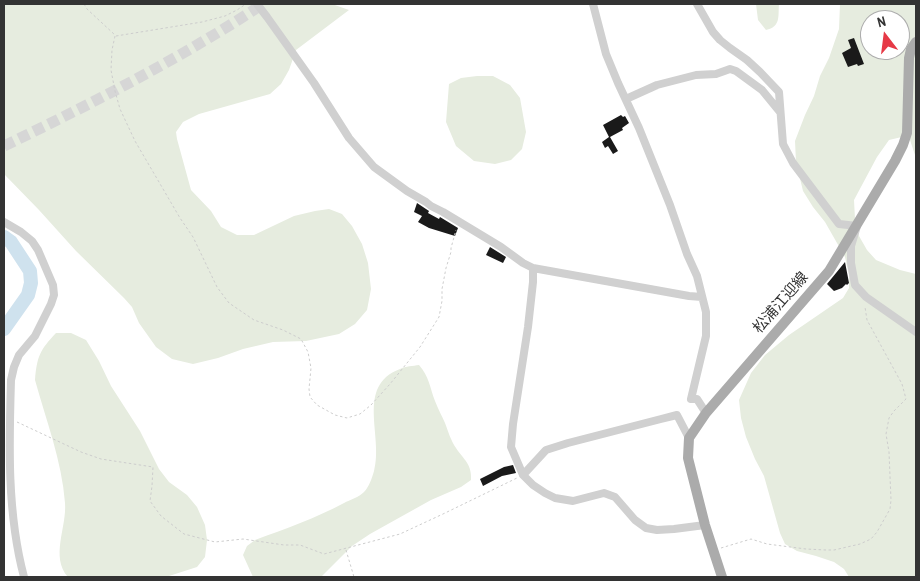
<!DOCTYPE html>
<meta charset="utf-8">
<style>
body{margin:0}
#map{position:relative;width:920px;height:581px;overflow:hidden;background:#fff;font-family:"Archivo Narrow",sans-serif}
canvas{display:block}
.frame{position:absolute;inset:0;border:5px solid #333;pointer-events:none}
.north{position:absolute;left:860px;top:10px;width:50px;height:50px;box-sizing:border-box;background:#fff;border:1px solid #adadad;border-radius:50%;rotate:345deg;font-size:14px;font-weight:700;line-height:20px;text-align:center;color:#333}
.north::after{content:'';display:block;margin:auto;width:18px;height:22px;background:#e63946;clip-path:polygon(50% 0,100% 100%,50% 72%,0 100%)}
</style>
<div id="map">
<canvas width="920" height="581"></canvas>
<div class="frame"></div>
<div class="north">N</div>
</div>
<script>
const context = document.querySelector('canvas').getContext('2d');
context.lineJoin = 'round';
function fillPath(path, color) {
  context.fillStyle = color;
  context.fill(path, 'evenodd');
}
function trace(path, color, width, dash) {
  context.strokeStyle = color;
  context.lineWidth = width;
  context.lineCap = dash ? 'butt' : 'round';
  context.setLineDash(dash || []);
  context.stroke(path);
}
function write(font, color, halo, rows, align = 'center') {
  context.font = font + ' "Archivo Narrow","Noto Sans JP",sans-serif';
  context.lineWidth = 5;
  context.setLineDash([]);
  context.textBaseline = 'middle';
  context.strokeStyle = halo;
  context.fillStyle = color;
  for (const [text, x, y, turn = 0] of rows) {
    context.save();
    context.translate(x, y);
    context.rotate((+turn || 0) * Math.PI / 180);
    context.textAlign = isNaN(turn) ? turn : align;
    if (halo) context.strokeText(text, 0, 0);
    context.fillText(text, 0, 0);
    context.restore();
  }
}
fillPath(new Path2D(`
 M 4,4 L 332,4 L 349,10 L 296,50 L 289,70 L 281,84 L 270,94 L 199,114 L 183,122 L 176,132 L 177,139 L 191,190 L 211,211 L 221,227 L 237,235 L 254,235 L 294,216 L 315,211 L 329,209 L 342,214 L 352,226 L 362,244 L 368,263 L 371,289 L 367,310 L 355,324 L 339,334 L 306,341 L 273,342 L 243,349 L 218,358 L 193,364 L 172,359 L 156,347 L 139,323 L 132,307 L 124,298 L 76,251 L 39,210 L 4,174 Z
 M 756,4 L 779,4 C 778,16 781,27 766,30 L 758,20 Z
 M 840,4 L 916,4 L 916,158 L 910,140 L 906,136 L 889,140 L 877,157 L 854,200 L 855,219 L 859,236 L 867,250 L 876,260 L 900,270 L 916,274 L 916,577 L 849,577 L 844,569 L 834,562 L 816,556 L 797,551 L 785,544 L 780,533 L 764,476 L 755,459 L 746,437 L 741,418 L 739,400 L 751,373 L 765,355 L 789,335 L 843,298 L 849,288 L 849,275 L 845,257 L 825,222 L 813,207 L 803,191 L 796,162 L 795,141 L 805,115 L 814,96 L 820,76 L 829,58 L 839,29 ZM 870,20 L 900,20 L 900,50 L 870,50 Z
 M 477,76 L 493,76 L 510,85 L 520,98 L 526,132 L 522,149 L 511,160 L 495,164 L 474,161 L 456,146 L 446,122 L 449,84 L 461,78 Z
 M 56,333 L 71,333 L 86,340 L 99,361 L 111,386 L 140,431 L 159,469 L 169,482 L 187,495 L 197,507 L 205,525 L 207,540 L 205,557 L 197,567 L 169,576 L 68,577 C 50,557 67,527 65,503 C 62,461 46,420 35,380 C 37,356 40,350 56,333 Z
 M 419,365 C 429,376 430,388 435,401 C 438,409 442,416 445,423 C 448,431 451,441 456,448 C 464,460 472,464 471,480 L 461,487 L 431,500 L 370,534 L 352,546 L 321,577 L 253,577 L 243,555 L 247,546 L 255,540 C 285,529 316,518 344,503 C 350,500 359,497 364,492 C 369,487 372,478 374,471 C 384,436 355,386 400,369 C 406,366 413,366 419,365 Z`), '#e6ecdf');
trace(new Path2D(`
 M 4,237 L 11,242 L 30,271 L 31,283 L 28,295 L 4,329`), '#cfe2ee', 14);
fillPath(new Path2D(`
 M 854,38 L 864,64 L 858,66 L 857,64 L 848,67 L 842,53 L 851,48 L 848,40 Z
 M 621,115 L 623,117 L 625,116 L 629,123 L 622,128 L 623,130 L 610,137 L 618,151 L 613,154 L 608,146 L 605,148 L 602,142 L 609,137 L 603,125 Z
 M 417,203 L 429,211 L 428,213 L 439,219 L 440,217 L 458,228 L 455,236 L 429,228 L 418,222 L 422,216 L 414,212 Z
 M 490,247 L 506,257 L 503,263 L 486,255 Z
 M 845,262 L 849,283 L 847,285 L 846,284 L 842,288 L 834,291 L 827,284 Z
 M 513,465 L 516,473 L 502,476 L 483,486 L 480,479 L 504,467 Z`), '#1a1a1a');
trace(new Path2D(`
 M 4,146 C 93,103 181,58 263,4`), '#d6d6d6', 11, [11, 5.5]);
trace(new Path2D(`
 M 84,4 L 87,9 L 115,35
 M 115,36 L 112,50 L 111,70 L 115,91 L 120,109 L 135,141 L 180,218 L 193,237 L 217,287 L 229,303 L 254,320 L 283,330 L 301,339 L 308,352 L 311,368 L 309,389 L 310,397 L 317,405 L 335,415 L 347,418 L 360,414 L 371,405 L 390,384 L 420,347 L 439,317 L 442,301 L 442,289 L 446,268 L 451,252 L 451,248 L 456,230
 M 116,36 L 202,22 L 225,16 L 237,10 L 246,4
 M 17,422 L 81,452 L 101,459 L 153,467 L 152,486 L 150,501 L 161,516 L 184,534 L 215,542 L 243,539 L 284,545 L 300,545 L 324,554 L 400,534 L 443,514 L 517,478
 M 721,548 L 751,539 L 767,544 L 806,549 L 826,550 L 834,550 L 860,544 L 871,539 L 877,532 L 890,509 L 891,500 L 889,452 L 886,434 L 889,418 L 894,411 L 906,399 L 902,384 L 867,320 L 865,307
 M 346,550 L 354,577`), '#cdcdcd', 1, [2.5, 2.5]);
trace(new Path2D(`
 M 257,4 L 267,17 L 314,83 L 349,138 L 374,167 L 407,191 L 426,202 L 431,206 L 443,212 L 501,247 L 523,263 L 533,268 L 689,296 L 702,297
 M 593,4 L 606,54 L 618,83 L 639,128 L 670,205 L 687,254 L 697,276 L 706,312 L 706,336 L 691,399 L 697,399 L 706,413
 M 697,4 L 713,32 L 720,40 L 730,48 L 747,60 L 760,72 L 779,92 L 783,144 L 793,163 L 839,224 L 857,226 L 851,246 L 851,263 L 855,285 L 866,297 L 916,332
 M 626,99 L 657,85 L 696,75 L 716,74 L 730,69 L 736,71 L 762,90 L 780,112
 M 4,222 L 21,232 L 32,241 L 38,250 L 53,285 L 54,295 L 51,304 L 35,336 L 19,355 L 14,367 L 11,380 C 9,445 7,513 24,577
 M 533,268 L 533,282 L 528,327 L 513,424 L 511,447 L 523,475 L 533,485 L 545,493 L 555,498 L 573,501 L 604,493 L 615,497 L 635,520 L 646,528 L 657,530 L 674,529 L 705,525
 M 523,475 L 546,450 L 568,443 L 661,419 L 677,415 L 689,438`), '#d0d0d0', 8);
trace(new Path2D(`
 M 722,577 L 705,525 L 688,458 L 689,438 L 706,413 L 829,271 L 895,161 L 903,145 L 907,133 L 909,58 L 911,49 L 916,42`), '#ababab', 10);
write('15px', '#333', '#fff', [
 ["松浦江迎線",781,303,-49]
]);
</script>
